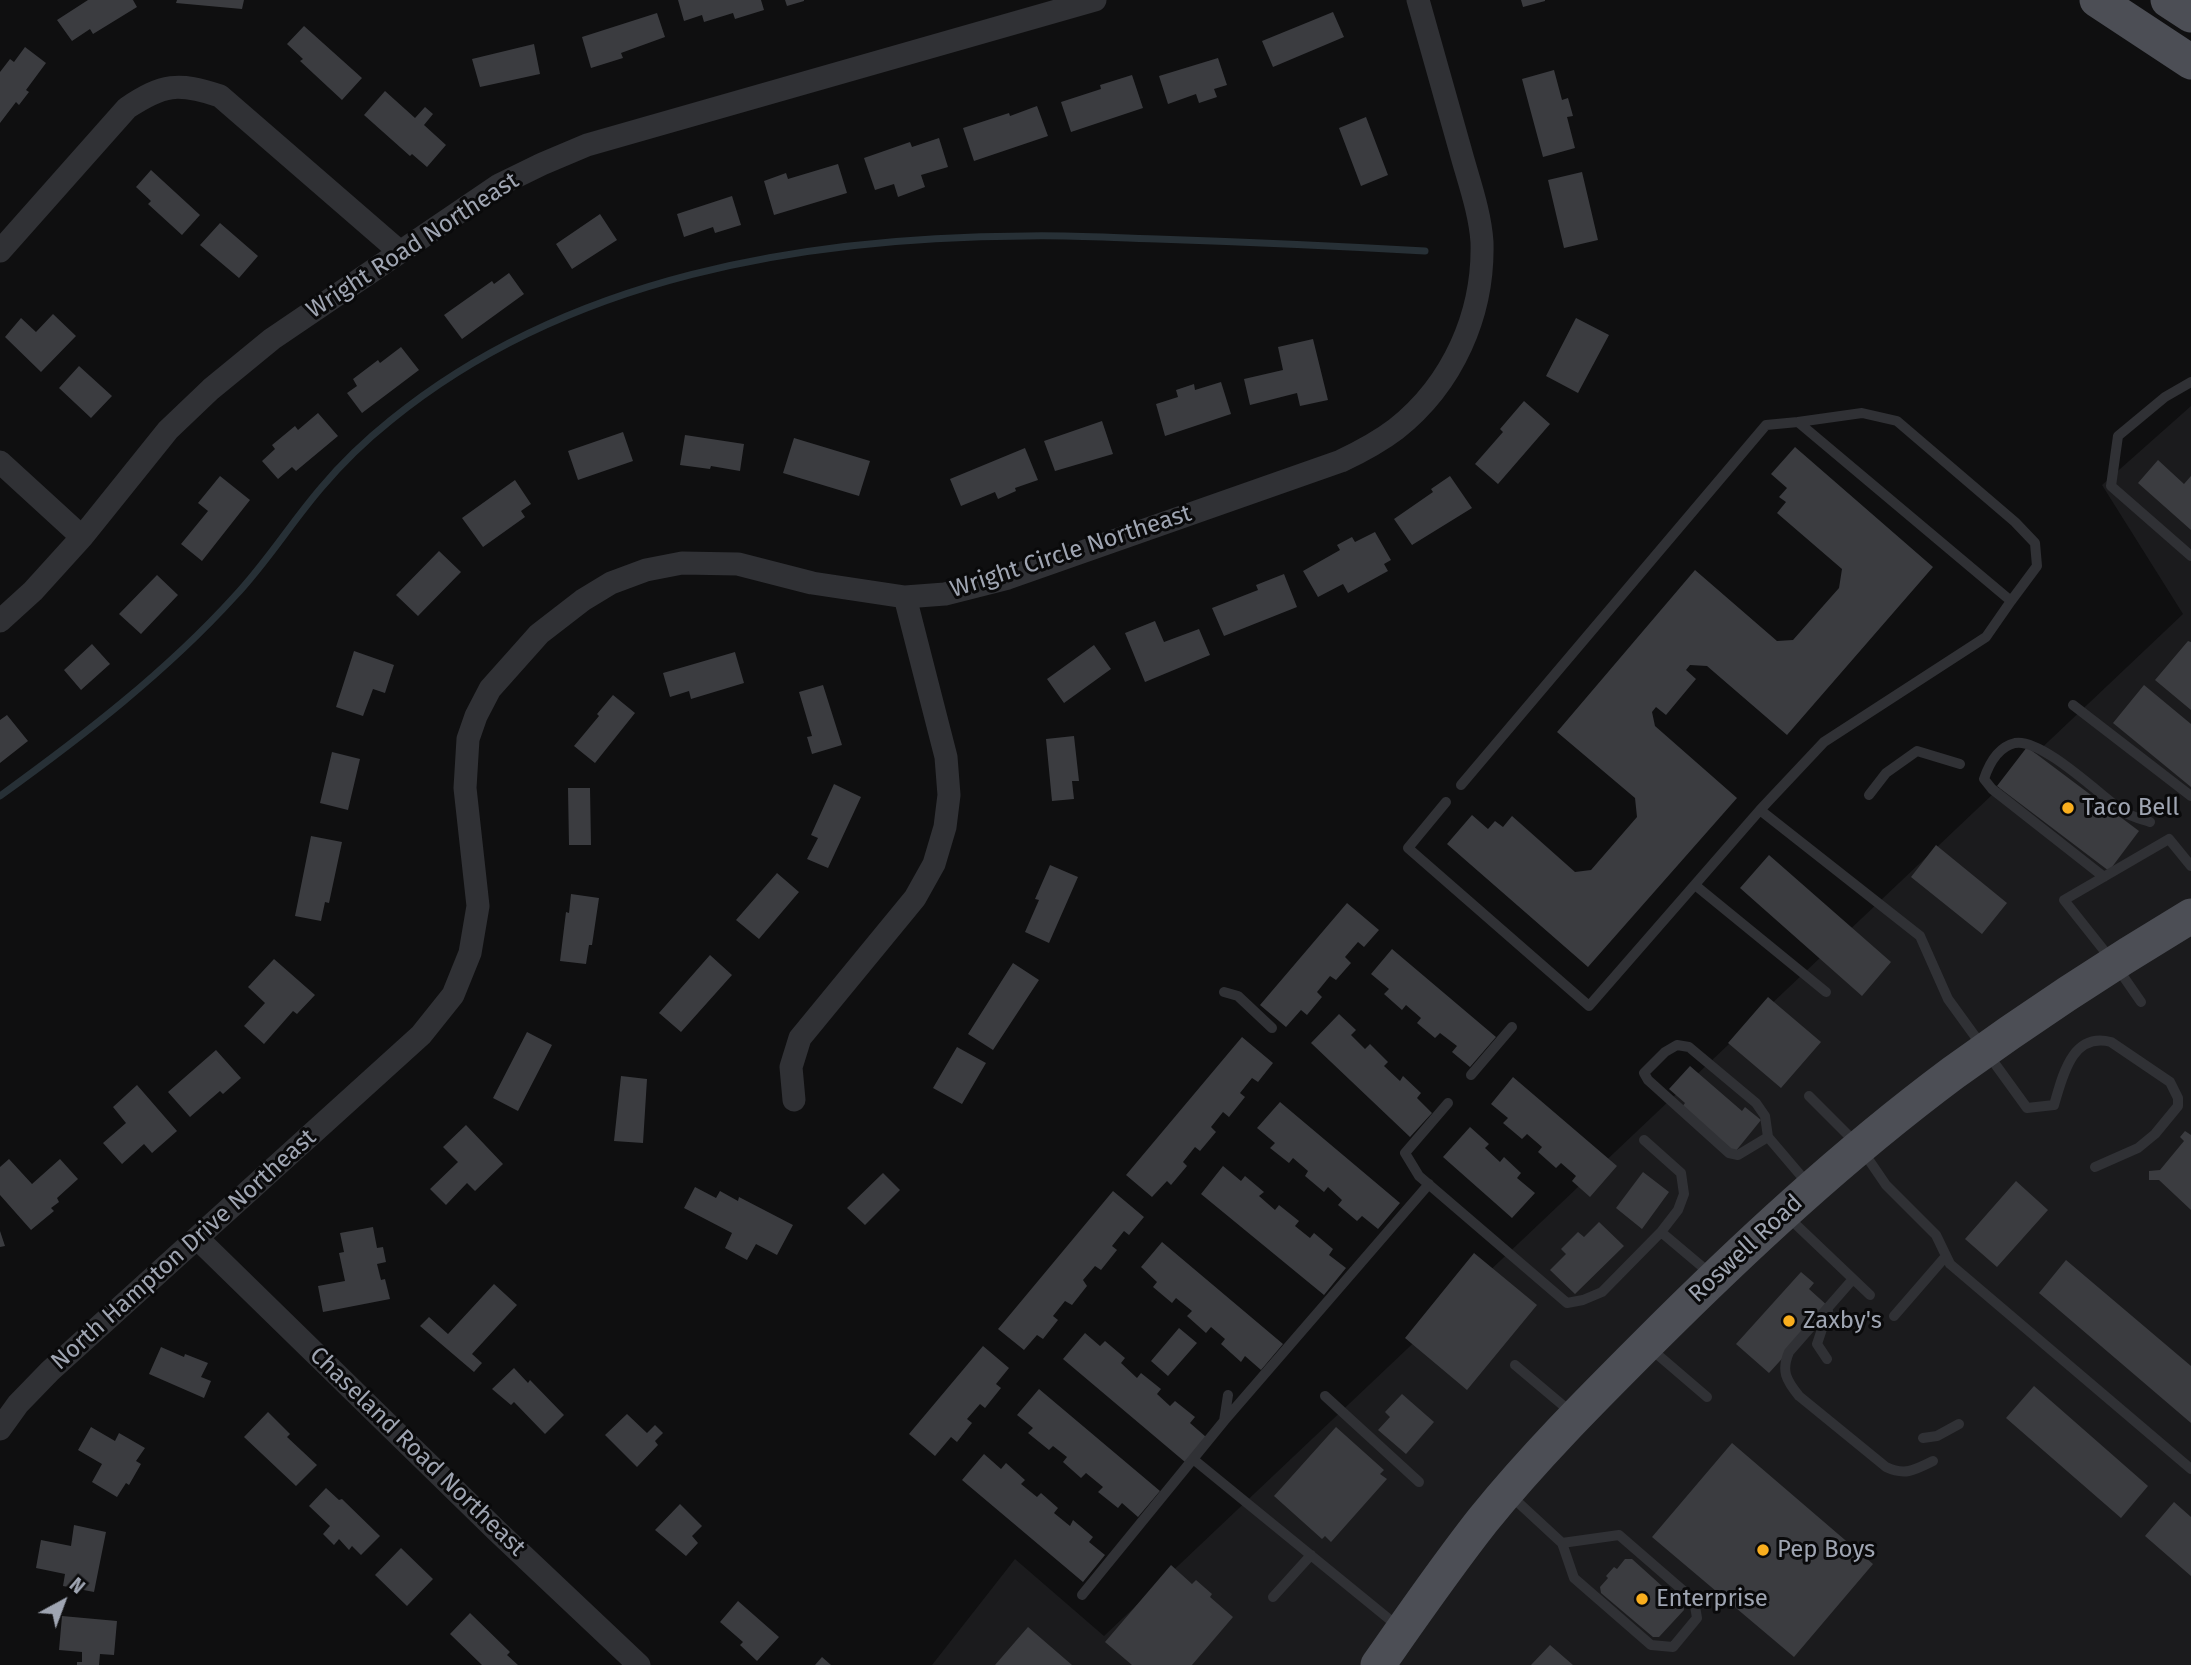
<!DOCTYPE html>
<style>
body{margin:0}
#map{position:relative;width:2191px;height:1665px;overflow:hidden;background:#0f0f10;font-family:"Fira Sans",sans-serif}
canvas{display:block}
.north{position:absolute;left:28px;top:1567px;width:70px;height:70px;-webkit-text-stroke:5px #0a0a0b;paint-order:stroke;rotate:41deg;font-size:19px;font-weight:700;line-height:28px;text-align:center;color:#9fa5b2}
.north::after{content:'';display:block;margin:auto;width:24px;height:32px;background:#9fa5b2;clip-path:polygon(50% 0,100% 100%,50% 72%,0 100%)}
</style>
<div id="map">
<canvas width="2191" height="1665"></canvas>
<div class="north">N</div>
</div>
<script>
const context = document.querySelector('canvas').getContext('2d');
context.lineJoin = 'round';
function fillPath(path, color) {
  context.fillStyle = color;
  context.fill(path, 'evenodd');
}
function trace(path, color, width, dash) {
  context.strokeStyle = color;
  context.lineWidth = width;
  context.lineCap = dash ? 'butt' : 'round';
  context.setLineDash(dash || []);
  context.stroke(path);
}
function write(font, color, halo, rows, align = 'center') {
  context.font = font + ' "Fira Sans",sans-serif';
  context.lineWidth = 6;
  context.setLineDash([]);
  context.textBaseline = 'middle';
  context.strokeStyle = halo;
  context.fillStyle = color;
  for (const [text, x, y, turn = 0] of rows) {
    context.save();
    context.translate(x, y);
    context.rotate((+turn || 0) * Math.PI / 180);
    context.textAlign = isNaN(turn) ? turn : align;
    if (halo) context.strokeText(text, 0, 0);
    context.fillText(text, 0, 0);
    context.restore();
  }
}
fillPath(new Path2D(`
 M 2191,406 L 2191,1665 L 932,1665 L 1015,1559 L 1104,1636 L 2183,614 L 2102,485 Z`), '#1b1b1d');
trace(new Path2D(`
 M 0,796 C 83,736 166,672 235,596 C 267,562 291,523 321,488 C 342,463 366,440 391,420 C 568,276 805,237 1027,236 C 1070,235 1114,238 1157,239 C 1246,242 1336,246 1425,251`), '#273036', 7);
fillPath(new Path2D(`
 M 88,0 L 133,0 L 137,7 L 93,34 L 90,29 L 72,41 L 57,20 Z
 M 177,0 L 244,0 L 242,9 L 176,3 Z
 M 678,0 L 761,0 L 764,10 L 735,19 L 733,13 L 704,22 L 702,15 L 684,21 Z
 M 785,0 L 804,0 L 804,1 L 787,6 Z
 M 1521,0 L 1545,0 L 1545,1 L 1523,7 Z
 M 1333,12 L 1344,37 L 1273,67 L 1262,41 Z
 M 657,13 L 665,37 L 621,53 L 623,58 L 591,68 L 582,37 Z
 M 304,26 L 362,78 L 342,100 L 300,61 L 303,59 L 287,44 Z
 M 534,44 L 540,74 L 480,87 L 472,59 Z
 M 25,47 L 46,63 L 26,90 L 29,92 L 19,105 L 16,102 L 0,123 L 0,72 L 10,59 L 14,62 Z
 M 1218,58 L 1227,85 L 1214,89 L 1217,97 L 1199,103 L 1196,94 L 1168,104 L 1159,76 Z
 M 1554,70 L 1562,100 L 1568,98 L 1573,116 L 1567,117 L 1575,148 L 1543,157 L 1522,79 Z
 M 1132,75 L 1143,108 L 1071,132 L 1061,102 L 1101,89 L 1100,85 Z
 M 385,91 L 415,118 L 425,107 L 433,114 L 424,125 L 446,145 L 427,167 L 412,154 L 410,156 L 364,115 Z
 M 1037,106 L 1048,136 L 974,161 L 963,128 L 1009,113 L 1010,116 Z
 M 1366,117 L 1388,175 L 1361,186 L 1339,128 Z
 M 939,138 L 948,167 L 921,175 L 925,187 L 898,197 L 894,184 L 875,190 L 864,158 L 910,142 L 912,147 Z
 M 838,164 L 847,193 L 774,215 L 764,181 L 786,173 L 788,179 Z
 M 151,170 L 200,215 L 182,235 L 148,204 L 151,201 L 136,187 Z
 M 1582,172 L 1598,240 L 1564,248 L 1548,180 Z
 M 732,196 L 741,225 L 715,233 L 713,227 L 684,237 L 677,214 Z
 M 600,214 L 617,240 L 572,269 L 556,244 Z
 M 220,223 L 258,256 L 239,278 L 200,245 Z
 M 509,273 L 524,294 L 462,339 L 444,315 L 492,281 L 494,284 Z
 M 53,314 L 76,336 L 41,372 L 5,337 L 21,318 L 36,332 Z
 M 1576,318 L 1609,335 L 1578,393 L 1546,376 Z
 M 1313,339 L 1328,400 L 1300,406 L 1297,393 L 1250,405 L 1244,379 L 1283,370 L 1278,347 Z
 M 401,347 L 419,370 L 362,413 L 347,393 L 357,386 L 353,379 L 378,360 L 380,363 Z
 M 79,366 L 112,396 L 91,418 L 59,388 Z
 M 1221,382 L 1231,414 L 1165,436 L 1156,404 L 1178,397 L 1176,390 L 1194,384 L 1195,390 Z
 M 1524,401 L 1550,424 L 1498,484 L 1475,464 L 1503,432 L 1500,429 Z
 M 318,413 L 338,436 L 296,471 L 292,467 L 278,479 L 262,461 L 275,449 L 272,445 L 295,426 L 298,430 Z
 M 1102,421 L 1113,454 L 1055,471 L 1044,441 Z
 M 623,432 L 633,461 L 578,480 L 568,451 Z
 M 685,435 L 744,444 L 740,471 L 711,466 L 710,469 L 680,465 Z
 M 794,438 L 870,461 L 859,496 L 783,473 Z
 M 1795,447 L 1933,567 L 1787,735 L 1707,666 L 1690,665 L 1686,670 L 1696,679 L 1666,715 L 1656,707 L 1652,712 L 1655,726 L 1737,798 L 1588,967 L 1447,844 L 1472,815 L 1488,829 L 1495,821 L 1503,827 L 1512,816 L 1575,872 L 1591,870 L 1637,817 L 1635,798 L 1557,732 L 1695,570 L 1777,641 L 1793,640 L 1839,588 L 1842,569 L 1777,513 L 1786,502 L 1779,497 L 1787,488 L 1771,474 Z
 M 1025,448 L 1038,480 L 1015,488 L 1016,491 L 998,499 L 995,492 L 961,506 L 950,479 Z
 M 2158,460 L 2184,484 L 2191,476 L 2191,530 L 2138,483 Z
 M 220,476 L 250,500 L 202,561 L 181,544 L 208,511 L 198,503 Z
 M 1450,476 L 1472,508 L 1412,545 L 1394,519 L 1433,492 L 1431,489 Z
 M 515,480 L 531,504 L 521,511 L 525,517 L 483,547 L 462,518 Z
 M 1375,532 L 1391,560 L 1384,564 L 1388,571 L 1348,593 L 1343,584 L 1318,597 L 1303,571 L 1340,550 L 1337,545 L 1352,537 L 1355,542 Z
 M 439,551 L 461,572 L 418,616 L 396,595 Z
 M 1284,574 L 1297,607 L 1224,636 L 1212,608 L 1258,590 L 1256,585 Z
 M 157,575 L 178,595 L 141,634 L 119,614 Z
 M 1155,621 L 1164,642 L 1199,629 L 1210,655 L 1145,682 L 1125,633 Z
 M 2188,641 L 2191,642 L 2191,710 L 2155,680 Z
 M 92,644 L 110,664 L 81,690 L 64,670 Z
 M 1094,645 L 1111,669 L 1064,703 L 1047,679 Z
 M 354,651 L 394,665 L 385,693 L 373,689 L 363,716 L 336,707 Z
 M 735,652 L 744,683 L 691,699 L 689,691 L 670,697 L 663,673 Z
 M 823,685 L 842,745 L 812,754 L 807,737 L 812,736 L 799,692 Z
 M 2144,685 L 2191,724 L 2191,787 L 2113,723 Z
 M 613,695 L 635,713 L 595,763 L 574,746 L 599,716 L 597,714 Z
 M 7,715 L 28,741 L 0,763 L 0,720 Z
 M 1074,736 L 1079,781 L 1072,781 L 1074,799 L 1052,801 L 1046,739 Z
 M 2027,747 L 2139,831 L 2109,871 L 1997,786 Z
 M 332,752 L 360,759 L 348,810 L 320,803 Z
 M 834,784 L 861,797 L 828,868 L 807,859 L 818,838 L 811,835 Z
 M 568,788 L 590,788 L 591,845 L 569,845 Z
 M 311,836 L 342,842 L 329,903 L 325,902 L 321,921 L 295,916 Z
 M 1936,845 L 2007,903 L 1982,934 L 1911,877 Z
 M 1769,855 L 1891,962 L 1862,996 L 1740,888 Z
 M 1050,865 L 1078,877 L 1049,943 L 1025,932 L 1039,900 L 1035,899 Z
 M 777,873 L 799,892 L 759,939 L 736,920 Z
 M 571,894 L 599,898 L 592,945 L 589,945 L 586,964 L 560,961 L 566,912 L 569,913 Z
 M 1347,903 L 1379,930 L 1364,947 L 1358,942 L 1345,957 L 1351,963 L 1336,980 L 1330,976 L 1317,992 L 1322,997 L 1307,1015 L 1301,1010 L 1286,1027 L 1260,1005 Z
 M 1392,949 L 1496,1037 L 1470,1067 L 1452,1052 L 1457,1046 L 1440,1033 L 1435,1038 L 1417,1023 L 1421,1018 L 1406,1005 L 1402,1010 L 1384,994 L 1389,989 L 1371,974 Z
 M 710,955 L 732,975 L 681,1032 L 659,1013 Z
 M 274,959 L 315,995 L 297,1014 L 293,1011 L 264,1044 L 244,1026 L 265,1003 L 248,987 Z
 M 1013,963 L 1039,980 L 993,1050 L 968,1034 Z
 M 1768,997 L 1821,1042 L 1781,1088 L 1728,1043 Z
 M 1339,1014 L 1356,1030 L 1351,1035 L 1365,1049 L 1370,1044 L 1388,1062 L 1384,1066 L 1400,1081 L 1403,1076 L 1421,1093 L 1417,1098 L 1432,1113 L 1410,1137 L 1311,1043 Z
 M 527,1032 L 552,1045 L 518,1111 L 493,1098 Z
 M 1242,1037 L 1273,1063 L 1258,1082 L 1252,1078 L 1240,1093 L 1245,1097 L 1229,1117 L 1223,1112 L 1211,1127 L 1216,1132 L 1200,1151 L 1195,1147 L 1183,1162 L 1187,1166 L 1171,1185 L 1167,1181 L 1152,1197 L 1126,1175 Z
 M 957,1047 L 986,1063 L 962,1104 L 933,1088 Z
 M 216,1050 L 241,1078 L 223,1094 L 220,1091 L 190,1117 L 168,1092 Z
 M 1690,1066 L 1742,1111 L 1745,1107 L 1761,1120 L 1735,1152 L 1682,1107 L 1685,1103 L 1669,1089 Z
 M 621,1076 L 647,1079 L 643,1143 L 614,1141 Z
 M 1513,1077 L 1617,1166 L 1590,1197 L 1572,1181 L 1576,1176 L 1561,1163 L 1556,1168 L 1538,1152 L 1542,1147 L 1527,1134 L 1522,1139 L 1503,1123 L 1508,1118 L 1491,1104 Z
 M 137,1085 L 177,1131 L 152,1153 L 144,1144 L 122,1164 L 103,1143 L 126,1123 L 113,1107 Z
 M 1280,1102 L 1400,1203 L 1378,1229 L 1362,1216 L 1357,1221 L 1338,1205 L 1342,1200 L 1328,1187 L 1324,1192 L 1305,1176 L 1308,1171 L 1293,1158 L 1289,1163 L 1270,1148 L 1275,1143 L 1257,1128 Z
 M 466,1125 L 503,1164 L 475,1191 L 467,1183 L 446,1205 L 430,1189 L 458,1162 L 443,1147 Z
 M 1470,1127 L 1489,1144 L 1485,1148 L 1500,1162 L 1504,1157 L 1521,1173 L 1517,1178 L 1535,1193 L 1512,1218 L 1443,1157 Z
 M 2185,1131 L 2191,1135 L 2191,1210 L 2159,1180 L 2149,1180 L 2149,1171 L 2160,1170 L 2184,1141 L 2180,1137 Z
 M 9,1159 L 32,1184 L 60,1159 L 78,1179 L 57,1198 L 59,1202 L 51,1208 L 54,1211 L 31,1230 L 0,1195 L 0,1167 Z
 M 1223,1166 L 1241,1181 L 1245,1176 L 1264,1192 L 1259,1196 L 1275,1210 L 1279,1205 L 1299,1221 L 1295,1226 L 1310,1238 L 1314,1233 L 1333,1249 L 1329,1255 L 1346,1268 L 1324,1295 L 1201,1194 Z
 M 1643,1172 L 1669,1192 L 1642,1229 L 1616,1208 Z
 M 883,1173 L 900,1190 L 865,1225 L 847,1208 Z
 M 2016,1181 L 2048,1210 L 1997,1267 L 1965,1239 Z
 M 695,1187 L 716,1198 L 720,1191 L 738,1201 L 739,1197 L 793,1225 L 777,1255 L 756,1244 L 747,1260 L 725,1248 L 732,1233 L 684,1208 Z
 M 1113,1191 L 1144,1217 L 1129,1235 L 1124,1231 L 1112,1246 L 1117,1250 L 1101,1270 L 1095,1266 L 1083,1280 L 1087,1286 L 1072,1305 L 1065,1301 L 1053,1316 L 1058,1320 L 1043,1339 L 1037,1335 L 1024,1350 L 998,1329 Z
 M 1599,1222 L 1624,1246 L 1575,1294 L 1550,1270 L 1566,1254 L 1561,1249 L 1578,1232 L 1584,1237 Z
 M 373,1227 L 377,1248 L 383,1247 L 386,1262 L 377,1264 L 381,1280 L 385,1279 L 390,1299 L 323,1312 L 318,1286 L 345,1281 L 339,1253 L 344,1252 L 340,1233 Z
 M 0,1231 L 5,1246 L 0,1247 Z
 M 1162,1242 L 1283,1344 L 1261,1370 L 1245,1356 L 1241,1362 L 1221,1344 L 1225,1339 L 1211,1327 L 1206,1333 L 1187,1316 L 1192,1311 L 1176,1298 L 1172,1303 L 1153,1287 L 1157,1282 L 1141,1267 Z
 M 1474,1253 L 1537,1305 L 1467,1390 L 1405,1338 Z
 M 2066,1260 L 2191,1366 L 2191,1423 L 2039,1293 Z
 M 1801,1272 L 1814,1283 L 1809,1289 L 1829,1307 L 1769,1373 L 1736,1344 Z
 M 494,1284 L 517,1305 L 472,1354 L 482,1363 L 474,1372 L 420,1326 L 429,1317 L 448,1334 Z
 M 1179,1328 L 1197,1343 L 1168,1376 L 1151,1361 Z
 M 1085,1333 L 1100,1346 L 1105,1341 L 1125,1358 L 1121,1363 L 1137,1378 L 1141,1373 L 1161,1389 L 1157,1394 L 1170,1406 L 1175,1401 L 1195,1417 L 1190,1423 L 1206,1437 L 1185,1462 L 1063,1359 Z
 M 983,1346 L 1009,1368 L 996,1384 L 1001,1388 L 985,1408 L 980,1404 L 967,1419 L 972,1423 L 957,1442 L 951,1437 L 935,1456 L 909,1434 Z
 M 161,1347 L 184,1357 L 185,1354 L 208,1363 L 201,1377 L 211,1381 L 204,1398 L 149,1374 Z
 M 514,1368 L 528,1383 L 530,1380 L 564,1415 L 545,1434 L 514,1402 L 511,1405 L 492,1389 Z
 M 2034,1386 L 2148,1486 L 2121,1518 L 2006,1418 Z
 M 1039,1389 L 1160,1491 L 1138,1517 L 1122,1503 L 1118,1508 L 1098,1492 L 1103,1487 L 1086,1473 L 1081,1478 L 1063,1462 L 1067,1457 L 1053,1446 L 1049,1450 L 1028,1433 L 1033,1428 L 1017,1415 Z
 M 1402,1394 L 1434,1422 L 1406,1454 L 1378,1430 L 1390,1417 L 1385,1412 Z
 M 268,1412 L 290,1434 L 287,1437 L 317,1465 L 296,1486 L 244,1437 Z
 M 627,1414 L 647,1433 L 655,1425 L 663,1433 L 655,1441 L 658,1445 L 637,1467 L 605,1435 Z
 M 91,1427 L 115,1441 L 119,1433 L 145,1448 L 136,1461 L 141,1464 L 129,1485 L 126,1483 L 117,1497 L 92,1482 L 102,1464 L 78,1450 Z
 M 1336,1427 L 1384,1470 L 1380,1474 L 1387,1479 L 1331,1542 L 1325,1536 L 1322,1539 L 1274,1496 Z
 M 1732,1443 L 1873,1564 L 1794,1657 L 1652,1537 Z
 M 984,1454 L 1001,1469 L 1006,1463 L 1025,1480 L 1021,1484 L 1037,1497 L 1041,1493 L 1058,1508 L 1054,1513 L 1070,1526 L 1073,1520 L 1093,1537 L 1089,1542 L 1105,1555 L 1083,1582 L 962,1480 Z
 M 326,1488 L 339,1500 L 342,1499 L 380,1536 L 361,1555 L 352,1546 L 349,1550 L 339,1539 L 334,1545 L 323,1534 L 330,1526 L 309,1506 Z
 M 2174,1502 L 2191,1517 L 2191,1576 L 2145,1536 Z
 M 680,1504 L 702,1526 L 692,1536 L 698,1543 L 686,1556 L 655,1530 Z
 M 74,1525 L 106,1532 L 94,1592 L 63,1586 L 65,1574 L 36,1568 L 41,1540 L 71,1546 Z
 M 401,1548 L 433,1579 L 407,1606 L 375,1575 Z
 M 1625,1559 L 1632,1559 L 1683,1605 L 1684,1610 L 1659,1637 L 1653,1637 L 1601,1593 L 1600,1587 L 1608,1578 L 1606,1576 L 1614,1567 L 1617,1569 Z
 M 1171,1565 L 1192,1584 L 1196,1580 L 1212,1594 L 1210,1597 L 1233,1617 L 1192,1665 L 1132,1665 L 1105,1642 Z
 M 738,1601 L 779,1637 L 757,1661 L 740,1645 L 743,1642 L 720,1622 Z
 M 470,1613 L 510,1652 L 507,1655 L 518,1665 L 482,1665 L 450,1634 Z
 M 62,1616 L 117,1621 L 114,1655 L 100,1654 L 99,1665 L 77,1665 L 77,1662 L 82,1662 L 82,1652 L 59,1650 Z
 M 1028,1627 L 1072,1665 L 995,1665 Z
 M 1550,1645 L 1573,1665 L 1531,1665 Z
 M 822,1657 L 831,1665 L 815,1665 Z`), '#3b3c40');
trace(new Path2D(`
 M 2191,382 L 2165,397 L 2118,436 L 2111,486 L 2191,556
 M 1798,422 L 1862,413 L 1897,421 L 2015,522 L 2035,543 L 2037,566 L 2011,601
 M 2073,705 L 2191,796
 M 1461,785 L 1766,425 L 1798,422 L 2011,601 L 1986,637 L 1824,742 L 1760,810
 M 1869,795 L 1886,773 L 1917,751 L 1960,764
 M 1446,802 L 1408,848 L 1589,1006 L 1760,810 L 1920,936 L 1948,999 L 2027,1108 L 2054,1105 C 2063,1075 2072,1032 2111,1042 L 2170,1082 L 2178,1098 L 2178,1106 L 2155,1134 L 2138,1148 L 2095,1167
 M 2104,877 L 1992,789 L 1984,779 C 1989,764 1998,747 2015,743 C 2042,738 2101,796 2124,812 C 2132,817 2141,819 2150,822
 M 1695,885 L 1826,992
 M 1224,992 L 1238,996 L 1272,1028
 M 2141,1002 L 2114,963 L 2064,900 L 2169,839 L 2191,866
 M 1471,1075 L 1512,1027
 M 1809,1096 L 1860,1147 L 1886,1185 L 1936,1235 L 1950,1264 L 2191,1469
 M 1448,1103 L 1405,1153 L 1419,1176 L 1567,1303 L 1583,1300 L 1602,1292 L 1661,1232 L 1678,1210 L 1684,1194 L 1681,1173 L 1644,1140
 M 1768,1137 L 1738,1155 L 1729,1153 L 1648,1080 L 1644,1073 L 1665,1052 L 1677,1045 L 1689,1047 L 1756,1103 L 1765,1116 L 1768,1137 L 1808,1184
 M 1788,1217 L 1870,1295
 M 1661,1232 L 1712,1275
 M 1853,1279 L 1789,1352 C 1781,1371 1786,1380 1799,1396 L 1886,1467 C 1905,1476 1915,1470 1933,1461
 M 1894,1316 L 1946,1256
 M 1651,1349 L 1707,1397
 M 1827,1359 L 1817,1344 L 1828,1311
 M 1515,1365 L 1572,1413
 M 1325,1396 L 1419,1482
 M 1224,1421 L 1429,1184
 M 1923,1438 L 1937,1436 L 1959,1424
 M 1193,1459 L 1400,1628
 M 1509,1494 L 1562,1543 L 1574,1578 L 1651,1645 L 1673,1647 L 1697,1618 L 1694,1600 L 1619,1535 L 1562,1543
 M 1082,1595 L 1224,1421 L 1228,1395
 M 1273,1597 L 1311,1555`), '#303135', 10);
trace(new Path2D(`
 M 0,251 L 127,108 C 163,84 178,82 220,96 L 400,252
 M 0,462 L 82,537
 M 0,621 L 33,591 L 82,537 L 168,430 L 211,389 L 272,339 L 499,185 L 542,164 L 587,145 L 1095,0
 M 794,1100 L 791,1067 L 800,1038 L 915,898 L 934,864 L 945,827 L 949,795 L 946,757 L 905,597
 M 197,1238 L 497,1531 L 639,1665
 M 0,1429 L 18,1404 L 50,1371 L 421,1035 L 453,995 L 470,953 L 478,906 L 465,788 L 468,739 L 476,716 L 490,689 L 539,634 L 583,600 L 611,583 L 646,570 L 682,563 L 738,564 L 812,583 L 905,597 L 945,594 L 1008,578 L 1341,461 C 1360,452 1379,442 1396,429 C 1453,384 1484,314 1482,242 C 1480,211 1468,179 1460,149 C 1446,99 1432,50 1418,0`), '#303135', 23);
trace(new Path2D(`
 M 2097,0 L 2191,62
 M 2168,0 L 2191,15
 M 1378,1665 C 1412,1616 1446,1567 1483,1520 C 1534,1457 1590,1401 1647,1344 C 1743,1248 1843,1155 1953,1073 C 2030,1017 2109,965 2191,916`), '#4c4e55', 35);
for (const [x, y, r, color] of [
 [2068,808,7,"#f9ae1e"],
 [1789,1321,7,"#f9ae1e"],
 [1763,1550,7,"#f9ae1e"],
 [1642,1599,7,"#f9ae1e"]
]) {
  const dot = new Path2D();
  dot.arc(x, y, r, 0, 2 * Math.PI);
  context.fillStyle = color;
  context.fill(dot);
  trace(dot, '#0a0a0b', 2.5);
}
write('24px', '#9fa5b2', '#0a0a0b', [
 ["Wright Road Northeast",413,246,-33],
 ["Wright Circle Northeast",1071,552,-18],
 ["Roswell Road",1746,1249,-43],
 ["North Hampton Drive Northeast",184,1250,-42],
 ["Chaseland Road Northeast",417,1452,44]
]);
write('24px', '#9fa5b2', '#0a0a0b', [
 ["Taco Bell",2082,808],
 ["Zaxby's",1803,1321],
 ["Pep Boys",1777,1550],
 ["Enterprise",1656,1599]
], 'left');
</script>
